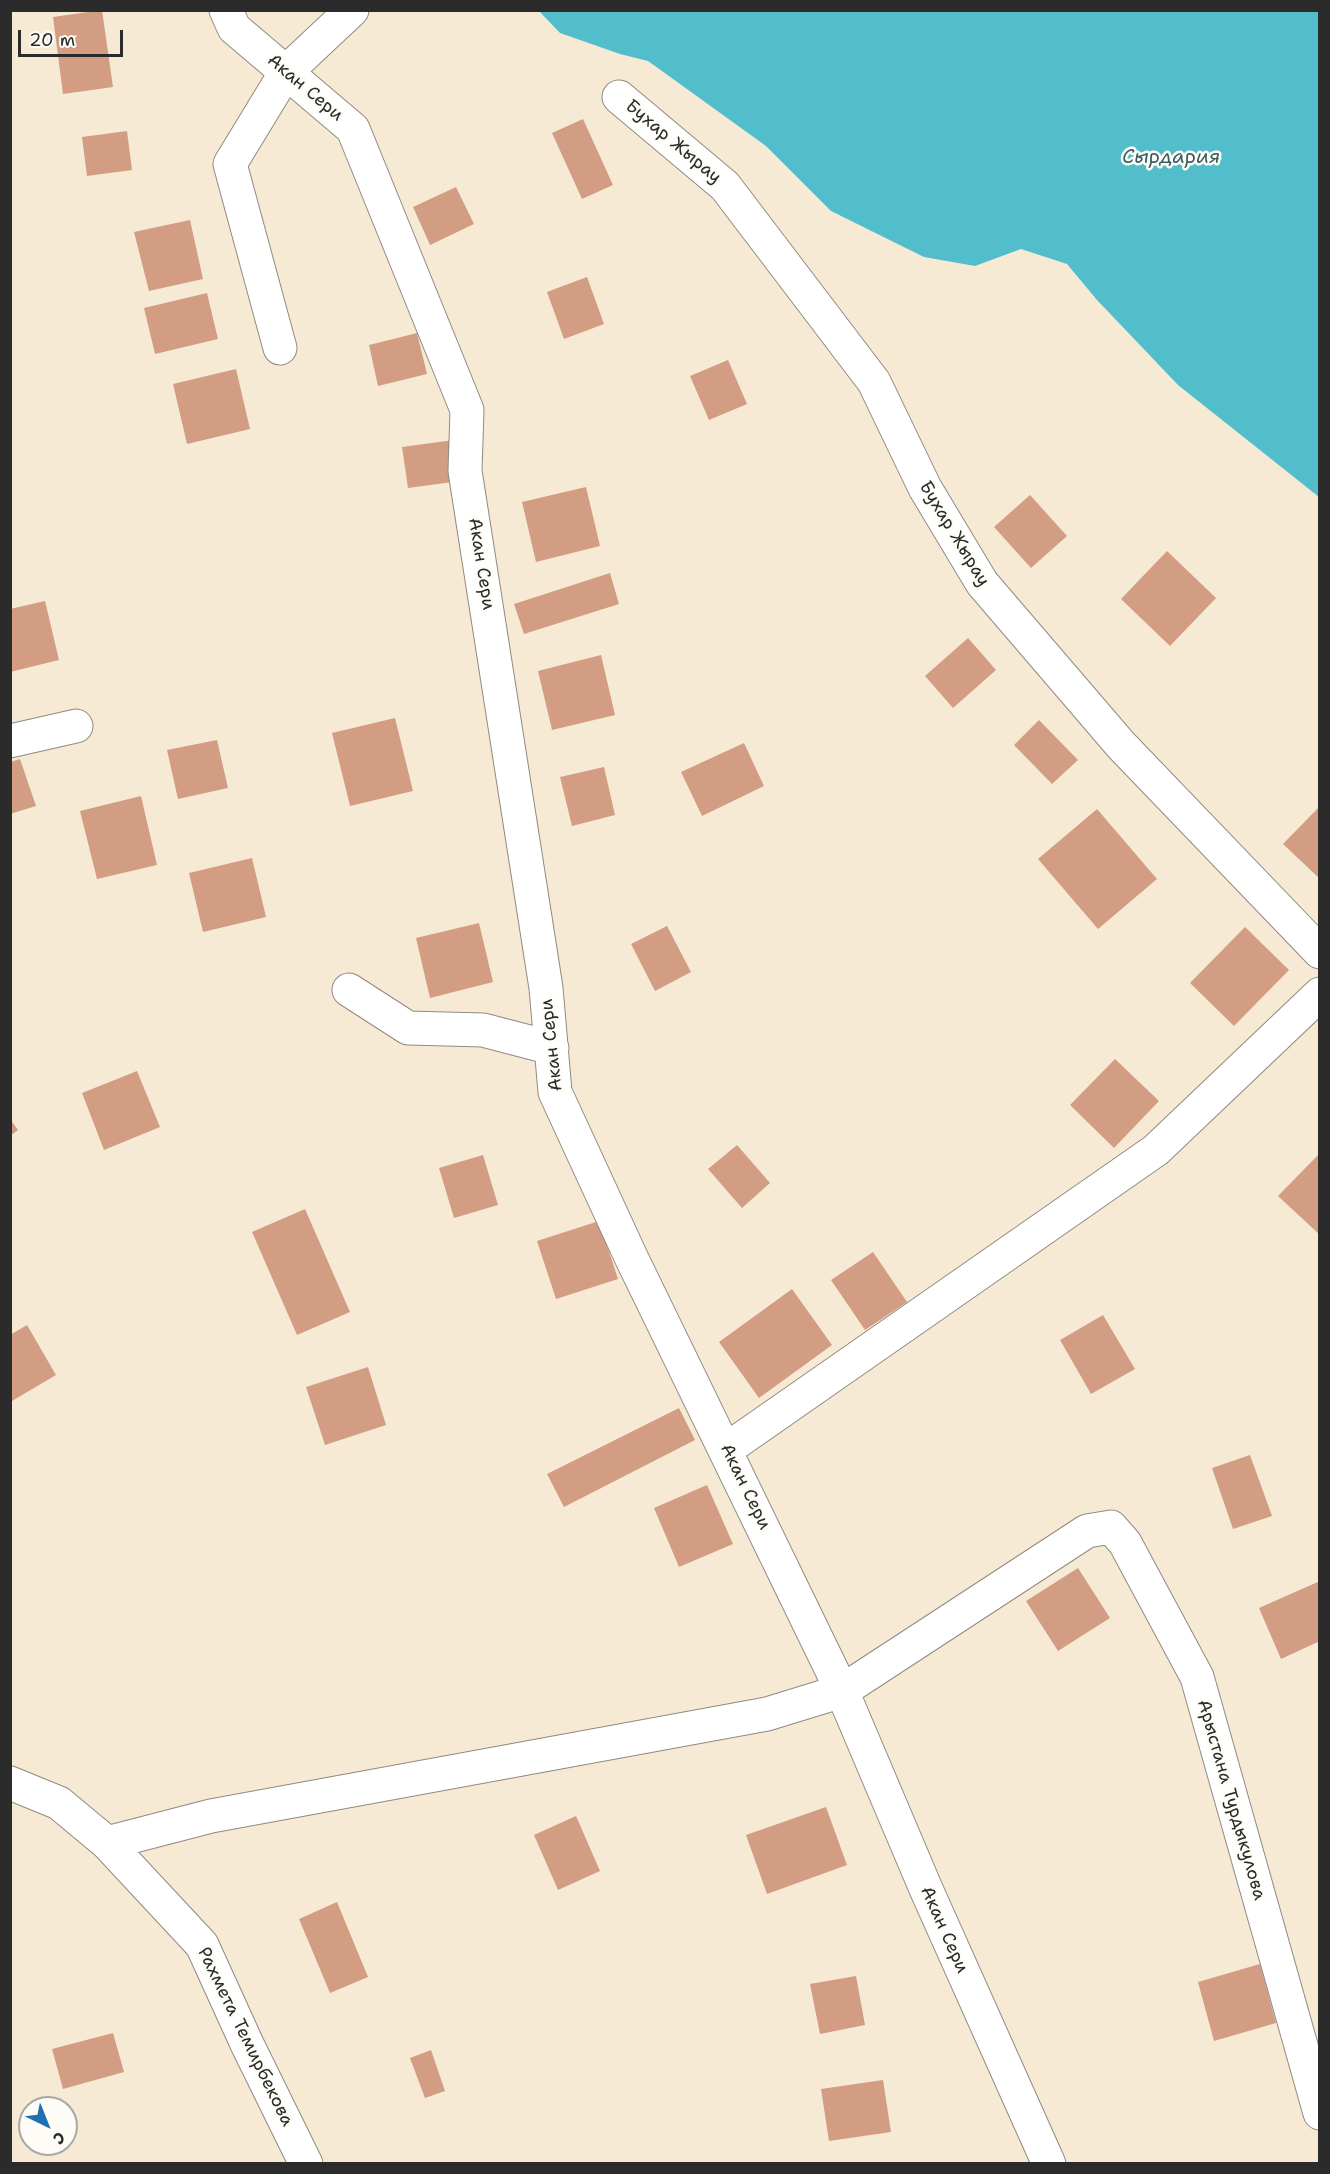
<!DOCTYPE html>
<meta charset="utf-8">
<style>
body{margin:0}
#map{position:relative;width:1330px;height:2174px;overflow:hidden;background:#f6ead5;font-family:"Shantell Sans",sans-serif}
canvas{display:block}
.frame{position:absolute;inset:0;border:12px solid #2b2b2b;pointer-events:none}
.north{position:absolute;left:18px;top:2096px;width:60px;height:60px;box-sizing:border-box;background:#fdfcf7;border:2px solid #a9a8a5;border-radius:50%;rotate:137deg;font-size:16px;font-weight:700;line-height:24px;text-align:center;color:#2b2b2b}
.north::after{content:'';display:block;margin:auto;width:21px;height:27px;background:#1f6fb2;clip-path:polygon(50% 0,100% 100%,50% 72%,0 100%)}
.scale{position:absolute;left:18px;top:30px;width:105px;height:27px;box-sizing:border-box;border:3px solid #2b2b2b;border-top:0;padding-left:8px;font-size:18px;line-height:21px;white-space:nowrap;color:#2b2b2b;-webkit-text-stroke:4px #fdfcf7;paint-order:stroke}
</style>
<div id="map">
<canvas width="1330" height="2174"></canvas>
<div class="frame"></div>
<div class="north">С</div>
<div class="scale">20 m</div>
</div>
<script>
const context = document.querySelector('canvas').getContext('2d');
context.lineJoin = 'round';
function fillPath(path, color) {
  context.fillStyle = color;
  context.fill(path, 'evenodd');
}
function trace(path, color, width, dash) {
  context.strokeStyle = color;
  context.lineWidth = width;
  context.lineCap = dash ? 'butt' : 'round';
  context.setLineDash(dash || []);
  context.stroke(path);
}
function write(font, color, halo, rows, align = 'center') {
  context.font = font + ' "Shantell Sans",sans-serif';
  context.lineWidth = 5;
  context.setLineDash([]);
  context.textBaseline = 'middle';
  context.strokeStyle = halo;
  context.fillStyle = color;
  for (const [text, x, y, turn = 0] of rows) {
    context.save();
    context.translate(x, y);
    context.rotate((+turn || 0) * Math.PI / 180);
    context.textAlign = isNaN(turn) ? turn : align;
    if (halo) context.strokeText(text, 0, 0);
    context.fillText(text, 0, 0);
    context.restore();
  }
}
fillPath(new Path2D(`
 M 539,11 L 1319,11 L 1319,497 L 1178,385 L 1097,300 L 1067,264 L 1021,249 L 975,266 L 924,257 L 831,211 L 766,146 L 648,61 L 620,54 L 560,33 Z`), '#52becc');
fillPath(new Path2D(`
 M 102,10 L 113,87 L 63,94 L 53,17 Z
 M 583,119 L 613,185 L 582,199 L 552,133 Z
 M 127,131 L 132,170 L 87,176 L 82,137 Z
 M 456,187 L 474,224 L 430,245 L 413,207 Z
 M 190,220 L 203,279 L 149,291 L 134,232 Z
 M 587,277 L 604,324 L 564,339 L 547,292 Z
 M 207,293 L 218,339 L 155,354 L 144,308 Z
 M 417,333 L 427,374 L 378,386 L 369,345 Z
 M 728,360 L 747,404 L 709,420 L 690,376 Z
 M 236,369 L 250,429 L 187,444 L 173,384 Z
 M 454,440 L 460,481 L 408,488 L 402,447 Z
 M 586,487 L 600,546 L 536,562 L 522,502 Z
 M 1030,495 L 1067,536 L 1031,568 L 994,527 Z
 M 1167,551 L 1216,598 L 1170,646 L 1121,599 Z
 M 610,573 L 619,604 L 524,634 L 514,604 Z
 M 45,601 L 59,660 L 10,672 L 10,609 Z
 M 968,638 L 996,670 L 953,708 L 925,676 Z
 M 601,655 L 615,715 L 552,730 L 538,671 Z
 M 395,718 L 413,791 L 350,806 L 332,733 Z
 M 1039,720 L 1078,760 L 1052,784 L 1014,745 Z
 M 217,740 L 228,788 L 178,799 L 167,750 Z
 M 744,743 L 764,786 L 702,816 L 681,772 Z
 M 20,759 L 36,806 L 10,814 L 10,762 Z
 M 604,767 L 615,815 L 572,826 L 560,777 Z
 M 141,796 L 157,865 L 97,879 L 80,811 Z
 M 1320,806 L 1320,879 L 1283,844 Z
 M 1097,809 L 1157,879 L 1098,929 L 1038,859 Z
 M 252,858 L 266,917 L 203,932 L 189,873 Z
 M 479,923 L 493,982 L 430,998 L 416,938 Z
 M 667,926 L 691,972 L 655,991 L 631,944 Z
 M 1245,927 L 1289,970 L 1234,1026 L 1190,983 Z
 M 1115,1059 L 1159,1101 L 1114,1148 L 1070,1105 Z
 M 137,1071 L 160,1127 L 104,1150 L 82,1093 Z
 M 10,1119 L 18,1130 L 10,1136 Z
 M 737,1145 L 770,1183 L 742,1208 L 708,1169 Z
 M 1320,1153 L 1320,1235 L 1278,1196 Z
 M 483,1155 L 498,1205 L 454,1218 L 439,1168 Z
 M 305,1209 L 350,1312 L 297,1335 L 252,1232 Z
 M 599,1221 L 618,1279 L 556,1299 L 537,1241 Z
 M 873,1252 L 907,1302 L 865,1330 L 831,1280 Z
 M 792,1289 L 832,1345 L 759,1398 L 719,1342 Z
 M 1103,1315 L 1135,1369 L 1091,1394 L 1060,1340 Z
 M 27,1325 L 56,1375 L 12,1401 L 10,1335 Z
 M 368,1367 L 386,1425 L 325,1445 L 306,1387 Z
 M 679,1408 L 695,1440 L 564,1507 L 547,1474 Z
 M 1250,1455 L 1272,1516 L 1233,1529 L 1212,1468 Z
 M 707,1485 L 733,1544 L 679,1567 L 654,1508 Z
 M 1078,1568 L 1110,1618 L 1058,1651 L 1026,1601 Z
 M 1320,1581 L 1320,1641 L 1281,1659 L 1259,1608 Z
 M 826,1807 L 847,1865 L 767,1894 L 746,1835 Z
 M 576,1816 L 600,1871 L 558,1890 L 534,1835 Z
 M 337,1902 L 368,1977 L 330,1993 L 299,1919 Z
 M 1260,1964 L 1276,2023 L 1214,2041 L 1198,1982 Z
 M 856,1976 L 865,2025 L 820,2034 L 810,1984 Z
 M 113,2033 L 124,2072 L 63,2089 L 52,2049 Z
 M 431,2050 L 445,2091 L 425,2098 L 410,2058 Z
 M 883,2080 L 891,2132 L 829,2141 L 821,2089 Z`), '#d29d83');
const minor = new Path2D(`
 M 226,10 L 234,28 L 353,129 L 467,410 L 465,471 L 546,988 L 555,1092 L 631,1257 L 842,1691 L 926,1889 L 1049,2164
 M 619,97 L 725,186 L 874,382 L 925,488 L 982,583 L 1121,745 L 1320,952
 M 280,348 L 230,164 L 286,72 L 352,10
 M 10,741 L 76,726
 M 349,990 L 408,1028 L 483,1030 L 552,1048
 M 727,1449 L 1156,1150 L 1320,994
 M 10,1783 L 59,1803 L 107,1843 L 202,1945 L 247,2044 L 306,2164
 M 107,1843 L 211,1816 L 767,1714 L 842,1691 L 1087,1531 L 1111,1527 L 1125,1543 L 1197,1677 L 1320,2113`);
trace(minor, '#908a80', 35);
trace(minor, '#fff', 33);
write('18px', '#2b2b2b', '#fdfcf7', [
 ["Акан Сери",305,88,40],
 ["Бухар Жырау",673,142,40],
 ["Бухар Жырау",954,534,59],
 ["Акан Сери",481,564,81],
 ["Акан Сери",552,1045,-96],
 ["Акан Сери",745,1487,64],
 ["Арыстана Турдыкулова",1231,1800,74],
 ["Акан Сери",944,1930,66],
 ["Рахмета Темирбекова",245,2037,64]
]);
write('italic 20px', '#395e63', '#fdfcf7', [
 ["Сырдария",1171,158]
]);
</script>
